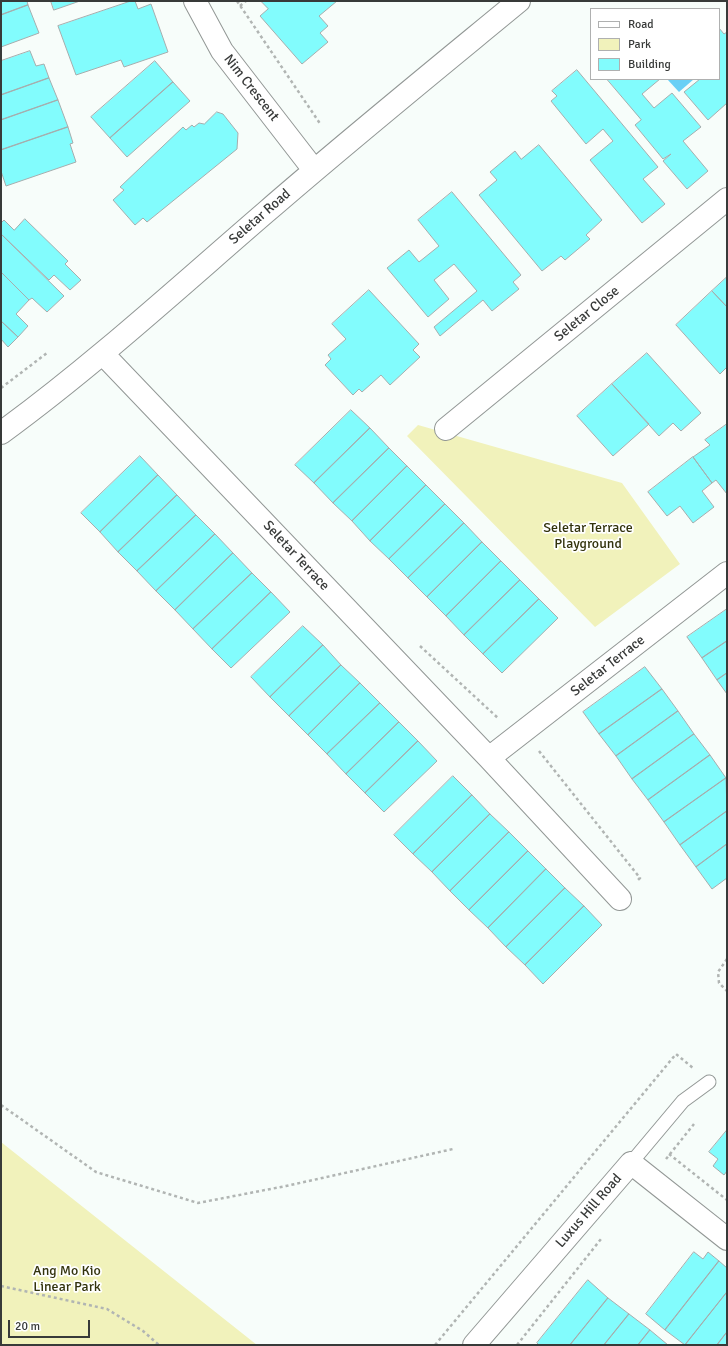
<!DOCTYPE html>
<style>
body{margin:0}
#map{position:relative;width:728px;height:1346px;overflow:hidden;background:#f7fdfa;font-family:Signika,sans-serif}
canvas{display:block}
.frame{position:absolute;inset:0;border:2px solid #383a39;pointer-events:none}
.legend{position:absolute;left:590px;top:8px;width:130px;height:72px;box-sizing:border-box;background:#fff;border:1px solid #afb0b0;margin:0;padding:5px 7px;list-style:none;font-size:12px;color:#383a39}
.legend li{display:flex;align-items:center;gap:8px;height:20px}
.legend b{width:20px;border:1px solid #afb0b0}
.scale{position:absolute;left:8px;top:1320px;width:82px;height:18px;box-sizing:border-box;border:2px solid #383a39;border-top:0;padding-left:5px;font-size:12px;line-height:14px;white-space:nowrap;color:#383a39;-webkit-text-stroke:3px #fff;paint-order:stroke}
</style>
<div id="map">
<canvas width="728" height="1346"></canvas>
<div class="frame"></div>
<ul class="legend">
<li><b style="height:5px;background:#fff"></b>Road</li>
<li><b style="height:11px;background:#f1f2bb"></b>Park</li>
<li><b style="height:11px;background:#82fcfd"></b>Building</li>
</ul>
<div class="scale">20 m</div>
</div>
<script>
const context = document.querySelector('canvas').getContext('2d');
context.lineJoin = 'round';
function fillPath(path, color) {
  context.fillStyle = color;
  context.fill(path, 'evenodd');
}
function trace(path, color, width, dash) {
  context.strokeStyle = color;
  context.lineWidth = width;
  context.lineCap = dash ? 'butt' : 'round';
  context.setLineDash(dash || []);
  context.stroke(path);
}
function write(font, color, halo, rows, align = 'center') {
  context.font = font + ' Signika,sans-serif';
  context.lineWidth = 3.5;
  context.setLineDash([]);
  context.textBaseline = 'middle';
  context.strokeStyle = halo;
  context.fillStyle = color;
  for (const [text, x, y, turn = 0] of rows) {
    context.save();
    context.translate(x, y);
    context.rotate((+turn || 0) * Math.PI / 180);
    context.textAlign = isNaN(turn) ? turn : align;
    if (halo) context.strokeText(text, 0, 0);
    context.fillText(text, 0, 0);
    context.restore();
  }
}
fillPath(new Path2D(`
 M 418,425 L 622,483 L 680,564 L 595,627 L 407,436 Z
 M 1,1142 L 257,1345 L 1,1345 Z`), '#f1f2bb');
fillPath(new Path2D(`
 M 667,79 L 694,79 L 679,92 Z`), '#69d0f6');
const building = new Path2D(`
 M 1,1 L 27,1 L 28,5 L 1,15 Z
 M 51,1 L 80,1 L 54,10 Z
 M 131,1 L 135,1 L 138,9 L 151,4 L 168,52 L 124,67 L 121,60 L 76,75 L 58,26 Z
 M 261,1 L 337,1 L 319,16 L 328,26 L 320,33 L 328,42 L 302,64 L 260,16 L 268,9 Z
 M 28,5 L 39,33 L 1,47 L 1,15 Z
 M 719,28 L 724,34 L 727,32 L 727,103 L 708,120 L 684,92 L 700,79 L 719,79 Z
 M 30,51 L 36,66 L 44,64 L 49,78 L 1,95 L 1,61 Z
 M 155,61 L 173,82 L 110,138 L 91,117 Z
 M 577,70 L 658,167 L 643,179 L 665,204 L 642,223 L 590,160 L 613,141 L 603,129 L 586,144 L 551,101 L 557,96 L 552,91 Z
 M 49,78 L 58,100 L 1,120 L 1,95 Z
 M 607,79 L 660,79 L 642,94 L 654,108 L 672,93 L 701,127 L 683,141 L 708,171 L 687,189 L 663,161 L 671,154 L 663,159 L 635,125 L 641,120 Z
 M 173,82 L 190,101 L 127,157 L 110,138 Z
 M 58,100 L 68,127 L 1,150 L 1,120 Z
 M 217,112 L 223,114 L 238,133 L 237,149 L 147,222 L 143,218 L 135,225 L 113,200 L 124,190 L 120,187 L 183,127 L 186,130 L 192,125 L 194,127 L 199,123 L 204,124 Z
 M 68,127 L 73,143 L 70,144 L 76,162 L 6,186 L 1,171 L 1,150 Z
 M 539,145 L 602,220 L 586,235 L 590,239 L 565,260 L 561,256 L 542,271 L 479,195 L 497,180 L 490,172 L 515,151 L 521,159 Z
 M 452,192 L 521,275 L 513,282 L 519,289 L 492,311 L 483,300 L 440,336 L 434,327 L 477,291 L 454,264 L 434,280 L 449,299 L 428,317 L 387,268 L 409,250 L 419,262 L 439,246 L 418,220 Z
 M 25,219 L 68,261 L 65,264 L 81,280 L 70,290 L 54,275 L 49,280 L 1,234 L 1,223 L 4,220 L 14,230 Z
 M 1,234 L 64,296 L 47,312 L 32,298 L 29,300 L 1,272 Z
 M 1,272 L 29,300 L 16,314 L 28,326 L 18,337 L 1,321 Z
 M 727,277 L 727,307 L 712,291 Z
 M 369,290 L 419,344 L 413,350 L 420,357 L 390,385 L 381,375 L 362,392 L 359,389 L 353,395 L 325,365 L 331,359 L 328,355 L 346,339 L 332,324 Z
 M 712,291 L 727,307 L 727,367 L 720,374 L 676,325 Z
 M 1,321 L 18,337 L 8,347 L 1,339 Z
 M 647,353 L 701,413 L 681,431 L 673,423 L 659,436 L 612,384 Z
 M 612,384 L 649,424 L 613,456 L 577,416 Z
 M 351,410 L 370,428 L 314,483 L 295,465 Z
 M 727,424 L 727,494 L 716,480 L 712,483 L 693,457 L 710,445 L 705,440 Z
 M 370,428 L 389,448 L 333,503 L 314,483 Z
 M 389,448 L 407,466 L 352,521 L 333,503 Z
 M 140,456 L 158,475 L 100,532 L 81,513 Z
 M 693,457 L 712,483 L 702,491 L 714,507 L 693,523 L 680,506 L 667,516 L 648,492 Z
 M 407,466 L 426,485 L 370,541 L 352,521 Z
 M 158,475 L 177,495 L 118,552 L 100,532 Z
 M 426,485 L 445,504 L 389,559 L 370,541 Z
 M 177,495 L 196,515 L 137,571 L 118,552 Z
 M 445,504 L 464,523 L 408,578 L 389,559 Z
 M 196,515 L 215,534 L 156,591 L 137,571 Z
 M 464,523 L 482,542 L 427,597 L 408,578 Z
 M 215,534 L 233,553 L 175,610 L 156,591 Z
 M 482,542 L 501,561 L 446,616 L 427,597 Z
 M 233,553 L 252,573 L 193,629 L 175,610 Z
 M 501,561 L 520,580 L 464,635 L 446,616 Z
 M 252,573 L 271,592 L 212,649 L 193,629 Z
 M 520,580 L 539,599 L 483,654 L 464,635 Z
 M 271,592 L 290,612 L 231,668 L 212,649 Z
 M 539,599 L 558,618 L 502,673 L 483,654 Z
 M 727,609 L 727,641 L 702,658 L 687,637 Z
 M 303,626 L 323,645 L 270,697 L 251,677 Z
 M 727,641 L 727,673 L 717,680 L 702,658 Z
 M 323,645 L 341,665 L 289,716 L 270,697 Z
 M 341,665 L 360,683 L 308,735 L 289,716 Z
 M 645,667 L 662,689 L 599,734 L 583,712 Z
 M 727,673 L 727,694 L 717,680 Z
 M 360,683 L 380,703 L 327,754 L 308,735 Z
 M 662,689 L 678,711 L 616,756 L 599,734 Z
 M 380,703 L 399,722 L 346,774 L 327,754 Z
 M 678,711 L 694,734 L 632,779 L 616,756 Z
 M 399,722 L 418,741 L 365,793 L 346,774 Z
 M 694,734 L 710,755 L 648,800 L 632,779 Z
 M 418,741 L 437,761 L 384,812 L 365,793 Z
 M 710,755 L 726,778 L 664,822 L 648,800 Z
 M 453,776 L 472,795 L 413,854 L 394,835 Z
 M 726,778 L 727,811 L 680,845 L 664,822 Z
 M 472,795 L 490,814 L 432,872 L 413,854 Z
 M 727,811 L 727,844 L 696,867 L 680,845 Z
 M 490,814 L 509,832 L 450,891 L 432,872 Z
 M 509,832 L 528,851 L 469,910 L 450,891 Z
 M 727,844 L 727,878 L 712,889 L 696,867 Z
 M 528,851 L 546,869 L 488,928 L 469,910 Z
 M 546,869 L 565,888 L 506,947 L 488,928 Z
 M 565,888 L 584,906 L 525,965 L 506,947 Z
 M 584,906 L 602,925 L 543,984 L 525,965 Z
 M 727,1130 L 727,1171 L 724,1175 L 713,1166 L 718,1159 L 709,1152 Z
 M 694,1252 L 703,1259 L 708,1252 L 719,1261 L 665,1330 L 646,1314 Z
 M 719,1261 L 727,1268 L 727,1292 L 685,1345 L 665,1330 Z
 M 588,1280 L 608,1298 L 570,1345 L 539,1345 L 537,1343 Z
 M 727,1292 L 727,1332 L 717,1345 L 685,1345 Z
 M 608,1298 L 629,1314 L 604,1345 L 570,1345 Z
 M 629,1314 L 650,1330 L 638,1345 L 604,1345 Z
 M 650,1330 L 668,1345 L 638,1345 Z
 M 727,1332 L 727,1345 L 717,1345 Z`);
fillPath(building, '#82fcfd');
trace(building, '#a6adad', 1);
const lane = new Path2D(`
 M 631,1163 L 683,1101 L 709,1082`);
const street = new Path2D(`
 M 195,1 L 222,51 L 314,170
 M 103,354 L 489,758 L 620,899
 M 446,429 L 727,199
 M 1,433 C 94,365 179,287 266,212 C 349,140 434,71 519,1
 M 489,758 L 727,573
 M 474,1345 L 631,1163 L 727,1239`);
trace(lane, '#929795', 15);
trace(street, '#929795', 24);
trace(new Path2D(`
 M 237,1 L 321,125
 M 240,6 L 246,1
 M 1,388 L 47,353
 M 420,646 L 499,719
 M 539,751 L 640,878 L 637,881
 M 727,959 L 718,972 L 719,983 L 727,991
 M 1,1105 L 96,1172 L 198,1203 L 286,1186 L 453,1149
 M 669,1154 L 727,1200
 M 666,1159 L 694,1124
 M 1,1286 L 107,1309 L 143,1331 L 159,1345
 M 435,1345 L 676,1054 L 693,1068
 M 517,1345 L 601,1239`), '#b1b5b3', 2.5, [3, 3]);
trace(lane, '#fff', 13);
trace(street, '#fff', 22);
write('14px', '#383a39', '#fff', [
 ["Nim Crescent",251,88,52],
 ["Seletar Road",260,217,-41],
 ["Seletar Close",587,314,-39],
 ["Seletar Terrace",296,556,47],
 ["Seletar Terrace",608,666,-38],
 ["Luxus Hill Road",589,1211,-49]
]);
write('14px', '#32320c', '#fff', [
 ["Seletar Terrace",588,528],
 ["Playground",588,544],
 ["Ang Mo Kio",67,1271],
 ["Linear Park",67,1287]
]);
</script>
